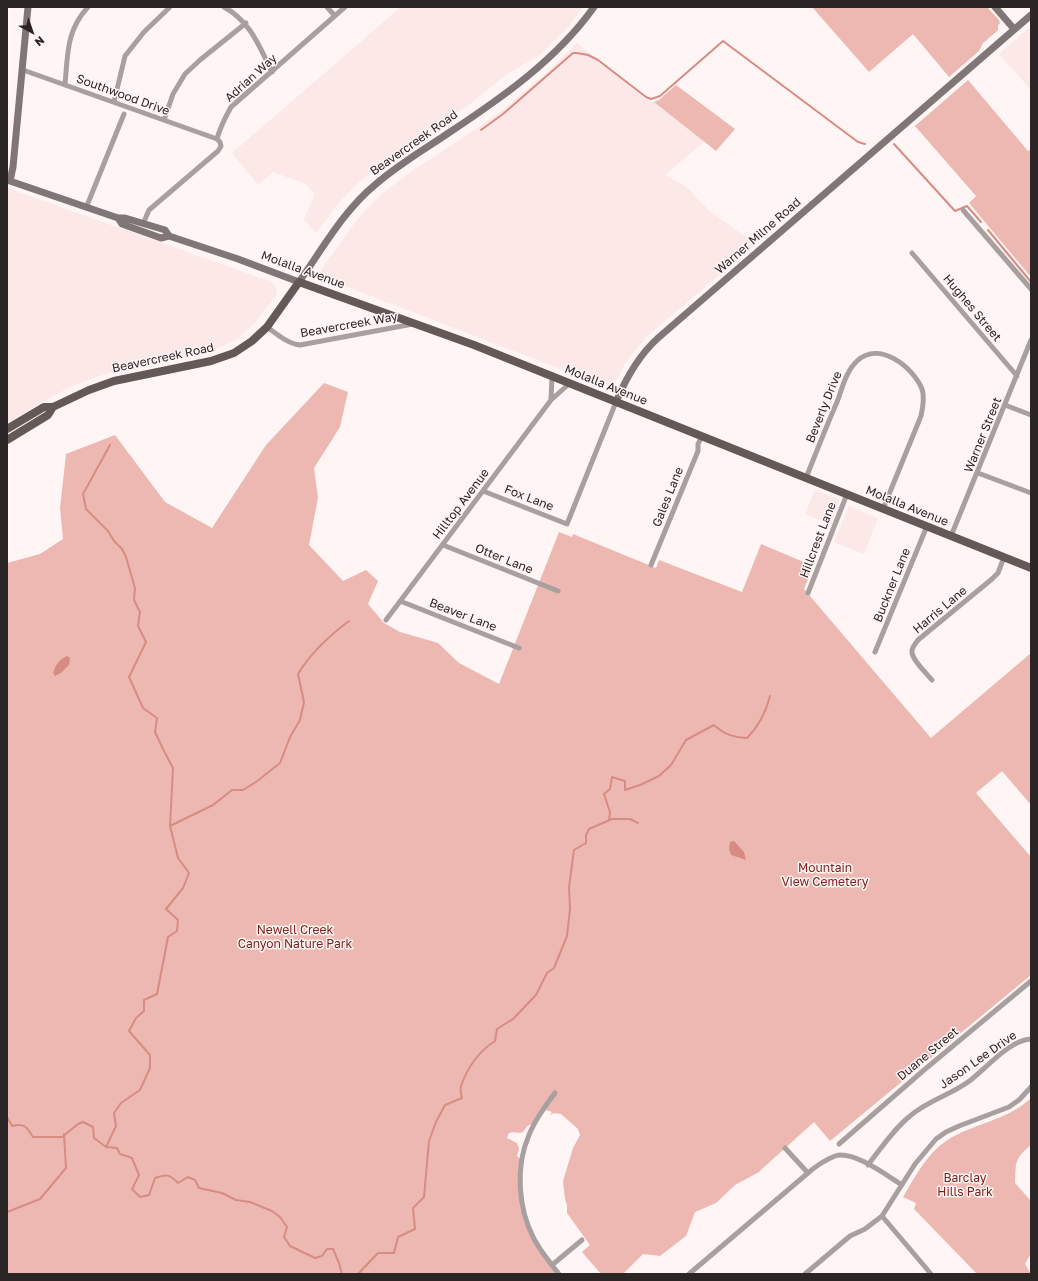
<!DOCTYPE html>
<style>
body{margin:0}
#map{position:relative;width:1038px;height:1281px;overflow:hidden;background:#fff5f4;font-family:"Golos Text",sans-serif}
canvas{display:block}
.frame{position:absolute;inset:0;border:8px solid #2b2625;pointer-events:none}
.north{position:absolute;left:12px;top:12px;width:40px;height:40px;-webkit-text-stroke:3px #fff5f4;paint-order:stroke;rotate:140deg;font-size:11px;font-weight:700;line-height:16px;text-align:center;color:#2b2625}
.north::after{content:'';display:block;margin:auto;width:14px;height:18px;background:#2b2625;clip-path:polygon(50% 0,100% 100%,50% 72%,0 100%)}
</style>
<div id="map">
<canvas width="1038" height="1281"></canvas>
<div class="frame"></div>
<div class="north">N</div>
</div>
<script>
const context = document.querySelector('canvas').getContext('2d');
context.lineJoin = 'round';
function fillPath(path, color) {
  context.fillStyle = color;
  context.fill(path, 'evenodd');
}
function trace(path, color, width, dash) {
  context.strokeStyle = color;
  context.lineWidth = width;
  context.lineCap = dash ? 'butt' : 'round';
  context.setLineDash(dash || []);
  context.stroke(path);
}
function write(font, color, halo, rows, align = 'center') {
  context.font = font + ' "Golos Text",sans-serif';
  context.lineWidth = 3;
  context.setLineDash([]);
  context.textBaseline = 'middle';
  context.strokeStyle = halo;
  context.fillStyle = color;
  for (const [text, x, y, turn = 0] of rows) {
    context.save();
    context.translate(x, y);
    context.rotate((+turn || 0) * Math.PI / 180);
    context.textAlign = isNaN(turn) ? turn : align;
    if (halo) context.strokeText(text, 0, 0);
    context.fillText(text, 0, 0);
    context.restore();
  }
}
fillPath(new Path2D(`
 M 401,7 L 583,7 L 569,26 L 540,55 L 507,74 L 470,104 L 416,139 L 372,171 L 353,188 L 338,204 L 316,233 L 304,219 L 315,194 L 306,184 L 273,172 L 258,185 L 232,153 Z
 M 1031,26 L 1031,90 L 999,54 Z
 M 577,43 L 645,99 L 654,102 L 705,141 L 665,175 L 688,188 L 708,210 L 756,244 L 647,336 L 626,362 L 616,381 L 611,384 L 605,386 L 324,278 L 321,270 L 359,217 L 383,193 L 412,171 L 479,127 L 505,108 L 545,74 Z
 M 7,188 L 269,281 L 272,283 L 277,288 L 276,295 L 256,322 L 245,332 L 239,338 L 221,347 L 200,354 L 126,368 L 96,377 L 77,384 L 53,396 L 7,423 Z
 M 815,490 L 840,500 L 831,524 L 805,514 Z
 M 849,506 L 878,518 L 864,554 L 834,542 Z`), '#fce8e6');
fillPath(new Path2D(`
 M 812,7 L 987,7 L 999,20 L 1000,24 L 998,25 L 998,30 L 996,32 L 983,43 L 979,51 L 949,77 L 913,34 L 869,72 Z
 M 968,80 L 1028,151 L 1031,149 L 1031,277 L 969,203 L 976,196 L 915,126 Z
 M 676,85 L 735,129 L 716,151 L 654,102 L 659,100 Z
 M 324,383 L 348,392 L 340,427 L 314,468 L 318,498 L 309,545 L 343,581 L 366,570 L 378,581 L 368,604 L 384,623 L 400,632 L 438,643 L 459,663 L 499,684 L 559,532 L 572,537 L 573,534 L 656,568 L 659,560 L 742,592 L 761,544 L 813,566 L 804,589 L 931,738 L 1031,653 L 1031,805 L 1002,771 L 976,793 L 1031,857 L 1031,975 L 830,1141 L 814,1122 L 762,1169 L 759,1172 L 735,1185 L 716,1203 L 695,1212 L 686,1236 L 660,1256 L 643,1254 L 623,1274 L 601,1274 L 582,1252 L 590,1245 L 567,1213 L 567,1205 L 565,1199 L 563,1181 L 573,1148 L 580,1135 L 578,1129 L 561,1114 L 554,1113 L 550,1115 L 552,1112 L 546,1110 L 535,1123 L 527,1126 L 523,1132 C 518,1134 514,1131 509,1133 L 507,1138 L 517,1143 L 519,1149 L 517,1156 L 521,1160 L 525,1222 L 557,1274 L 7,1274 L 7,563 L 40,554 L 63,539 L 60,508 L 66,454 L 115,435 L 165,502 L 212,528 L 266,445 Z
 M 1031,1098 L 1031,1145 C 1014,1159 1016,1162 1015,1183 L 1031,1201 L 1031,1253 L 1025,1264 L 1031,1274 L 977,1274 L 914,1209 L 916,1203 L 903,1197 C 915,1177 926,1155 946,1141 C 973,1123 1007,1121 1031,1098 Z`), '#edb8b1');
fillPath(new Path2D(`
 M 67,656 L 70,658 L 69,665 L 61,673 L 55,676 L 53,673 C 56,664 59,660 67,656 Z
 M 734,841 L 744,852 L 746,860 L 731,855 L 729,849 L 730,842 Z`), '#d78c83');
trace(new Path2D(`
 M 481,130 L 503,114 L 573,53 L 577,53 L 588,55 L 598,60 L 646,97 L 651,99 L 660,96 L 723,41 L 858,142 L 865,144
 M 894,144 L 955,211 L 967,206 L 981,222
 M 988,230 L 1031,282
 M 609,820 L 610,812 L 604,794 L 610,789 L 612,777 L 625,781 L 625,790 L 640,785 L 659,776 L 671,765 L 686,740 L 714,725 C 725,735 733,737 747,738 C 759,726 766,712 770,696
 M 170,826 L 213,805 L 232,790 L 243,790 L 256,782 L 280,763 L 290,737 L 300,720 L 304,702 L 298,674 C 311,652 329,636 349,621
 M 7,1117 L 12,1126 C 25,1123 27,1127 33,1137 L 62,1137 L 78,1124 L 83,1122 L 93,1127 L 94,1138 L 106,1147 L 117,1148 L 120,1154 L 132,1158 L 139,1175 L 132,1189 L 140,1197 L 149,1195 L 155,1178 C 167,1174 169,1174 178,1183 L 188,1177 L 195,1180 L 199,1188 L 222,1193 L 236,1200 L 250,1202 L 272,1211 L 280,1217 L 287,1227 L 284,1237 L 290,1246 L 315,1258 L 322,1256 L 327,1249 L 333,1249 L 339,1263 L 342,1274
 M 106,1147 L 116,1126 L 114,1113 L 121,1103 L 140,1090 L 150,1068 L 150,1055 L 129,1031 L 136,1018 L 144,1011 L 144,1000 L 157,994 L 168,937 L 177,931 L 178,920 L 166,909 L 183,888 L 189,873 L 178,858 L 170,826 L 173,768 L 164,751 L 155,732 L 157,718 L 143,708 L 129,677 L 146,642 L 138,626 L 140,612 L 134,600 L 135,588 L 126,557 L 122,549 L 114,541 L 108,531 L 86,509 L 83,494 L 110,445
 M 7,1212 L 40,1199 L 66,1168 L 64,1134
 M 358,1274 L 378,1253 L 394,1253 L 398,1237 L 415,1229 L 413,1208 L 424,1197 L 429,1141 L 436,1122 L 445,1105 L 462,1098 C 461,1094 460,1089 461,1086 C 467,1068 479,1051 495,1041 L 497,1029 L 513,1019 L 536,995 L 547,973 L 554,968 L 567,936 L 570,909 L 569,887 L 574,850 L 586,843 L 586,835 L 589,829 L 612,819 L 630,819 L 638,823`), '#d78c83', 2);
trace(new Path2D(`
 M 224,7 C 251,22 259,46 272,72
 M 327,7 L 335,16
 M 23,70 L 217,139
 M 65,84 C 68,54 66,31 88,7
 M 114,102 L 125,56 L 144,32 L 170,7
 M 164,120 L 173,94 L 185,74 L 200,60 L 246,23
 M 86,208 L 124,114
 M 963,210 L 1031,289
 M 143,224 L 149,210 L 218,151 L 221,146 L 220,142 L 217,139 C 220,127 225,118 231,107 L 345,7
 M 912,253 L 1017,376
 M 267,327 C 277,334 288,344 300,345 L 413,324
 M 551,400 L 552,376
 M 1005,405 L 1031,415
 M 978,473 L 1031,493
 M 806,478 C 816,453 826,427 837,402 C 842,389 846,371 857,361 C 879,340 913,367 922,389 C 925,397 923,407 921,416 L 883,509
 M 483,491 L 567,524 L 616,402
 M 951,536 L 1031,340
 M 443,545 L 558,591
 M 651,565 L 698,451 L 698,444 L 702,436
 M 808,593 L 847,494
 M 400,601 L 519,648
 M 386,620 L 551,400 L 570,383
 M 875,652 L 927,526
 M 932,680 C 927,674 911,659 912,651 C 912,647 916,643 918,640 L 992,579 L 998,573 L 1004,557
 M 555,1093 C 545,1106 535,1120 529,1135 C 515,1167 518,1208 534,1239 C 541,1252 550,1263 559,1274
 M 839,1144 L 924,1070 L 1031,981
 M 785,1148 L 808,1173
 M 868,1165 C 881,1148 894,1129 910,1116 C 927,1101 950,1095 968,1082 C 986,1069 1009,1040 1031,1039
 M 882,1216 L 931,1274
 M 552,1265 L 582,1240
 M 689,1274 L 808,1173 C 816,1166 825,1160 835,1156 C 853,1150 886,1175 902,1185
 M 805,1274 L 850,1236 L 865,1229 L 882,1216 L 915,1164 L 936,1139 L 946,1132 L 959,1126 L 1009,1107 L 1019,1100 L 1031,1087`), '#a7a09f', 5);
trace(new Path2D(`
 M 995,7 L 1014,29
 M 7,180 L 118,218 L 125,218 L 165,230 L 169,236
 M 10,181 L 13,167 L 28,7
 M 118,218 L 122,224 L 161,238 L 169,236 L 238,259 L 299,282 C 323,248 344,210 376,184 C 399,164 425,149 450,132 C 503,97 557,59 594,7
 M 616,402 C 626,378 638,356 658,338 L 1031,15`), '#807675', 7);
trace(new Path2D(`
 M 7,429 L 44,407 L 53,407 L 89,390 L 114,381 L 211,361 L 234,353 L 252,341 L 267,327 L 299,282 L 474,345 L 1031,568
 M 7,440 L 48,415 L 53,407`), '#645957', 8);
write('12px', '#2b2625', '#fff5f4', [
 ["Adrian Way",251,78,-42],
 ["Southwood Drive",123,95,20],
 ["Beavercreek Road",414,143,-35],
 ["Warner Milne Road",758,236,-41],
 ["Molalla Avenue",303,270,20],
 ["Hughes Street",972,308,50],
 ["Beavercreek Way",349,325,-10],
 ["Beavercreek Road",163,358,-12],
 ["Molalla Avenue",606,385,22],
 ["Beverly Drive",824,407,-68],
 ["Warner Street",983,435,-68],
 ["Gales Lane",668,497,-68],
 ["Fox Lane",529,498,21],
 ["Hilltop Avenue",461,504,-53],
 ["Molalla Avenue",907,506,22],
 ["Hillcrest Lane",818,540,-69],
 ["Otter Lane",504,559,22],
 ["Buckner Lane",892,585,-68],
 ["Harris Lane",940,610,-40],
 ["Beaver Lane",463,615,21],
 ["Duane Street",928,1054,-40],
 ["Jason Lee Drive",978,1060,-35]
]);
write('12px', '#79211c', '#fff5f4', [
 ["Mountain",825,868],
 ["View Cemetery",825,882],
 ["Newell Creek",295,930],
 ["Canyon Nature Park",295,944],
 ["Barclay",965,1178],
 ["Hills Park",965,1192]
]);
</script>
